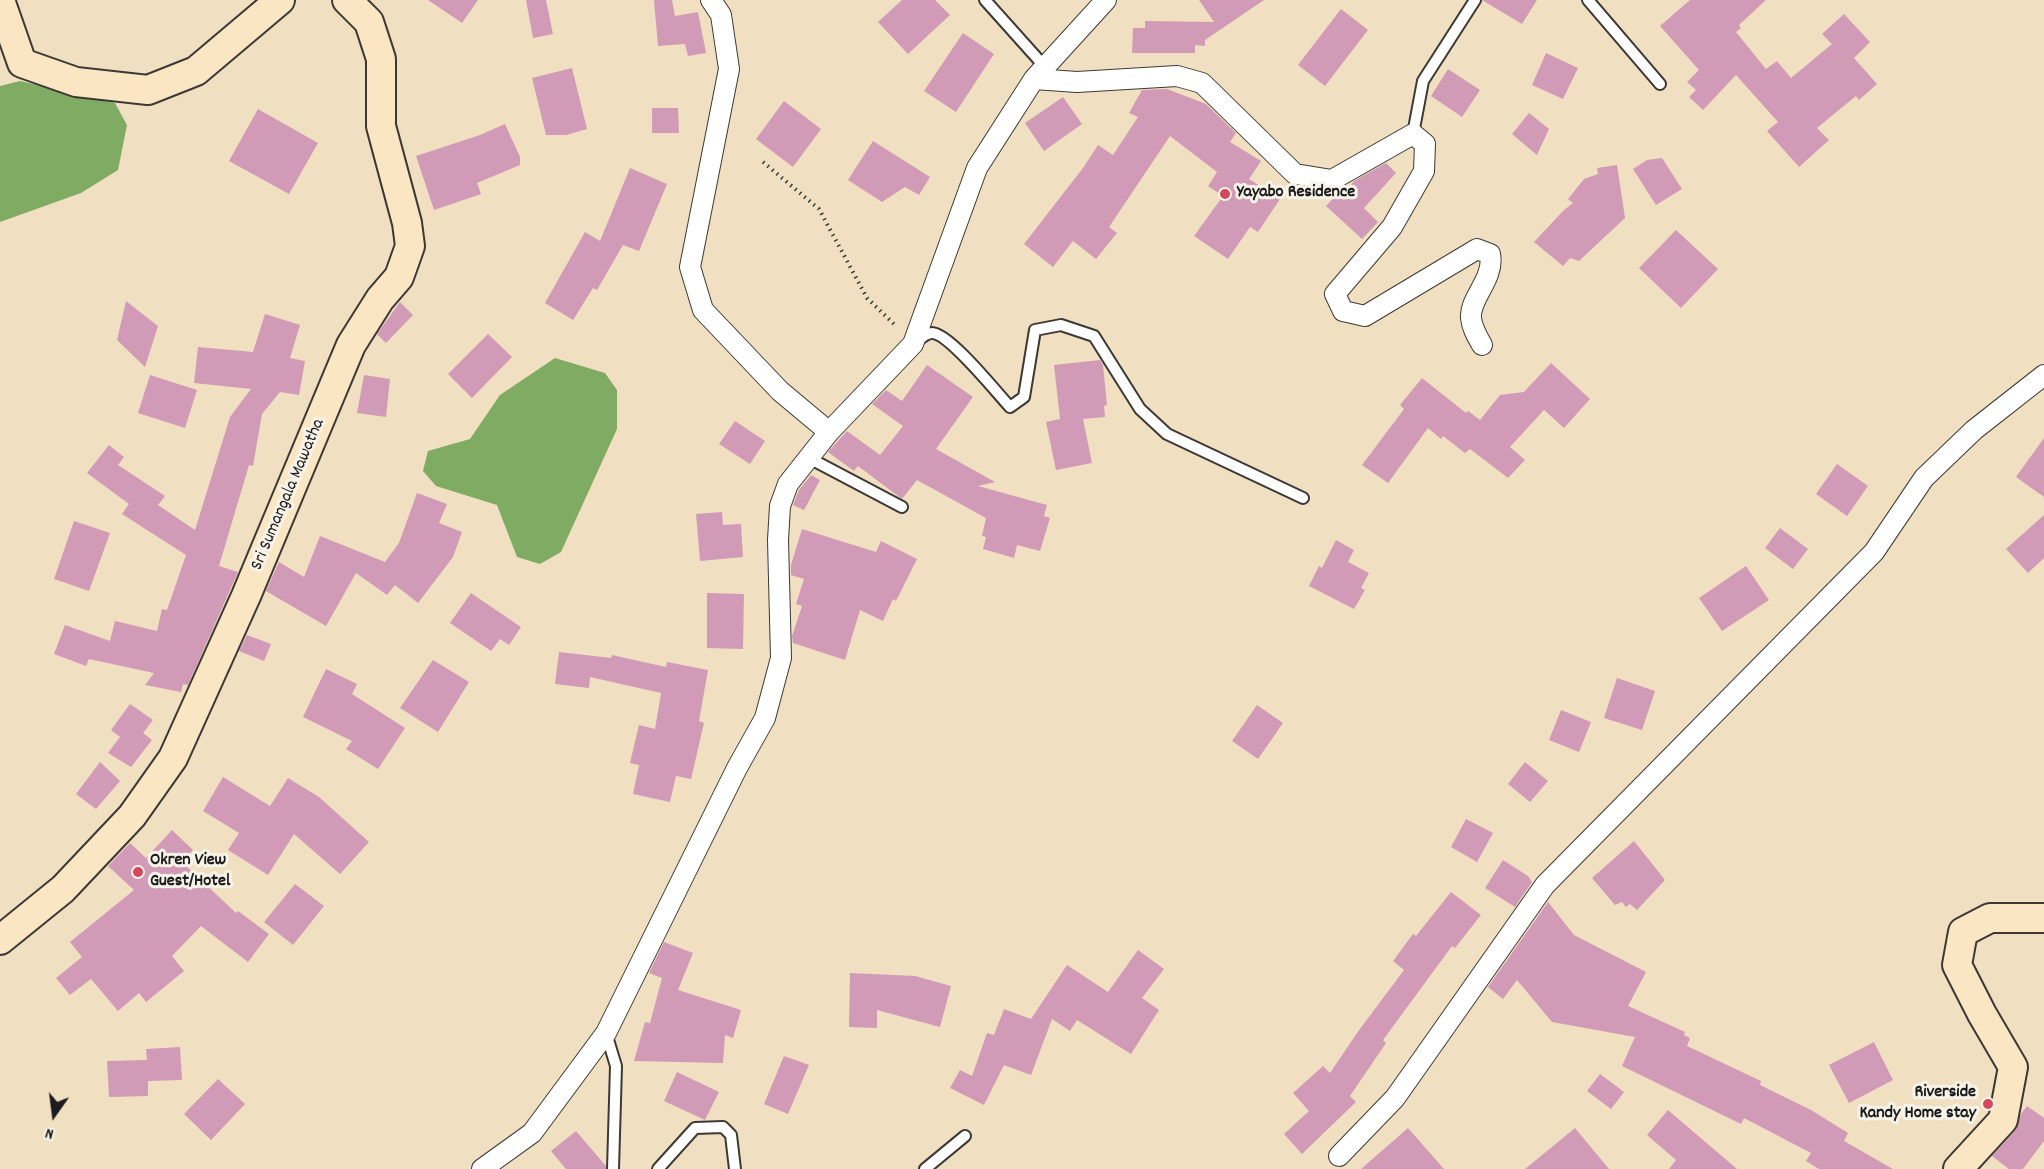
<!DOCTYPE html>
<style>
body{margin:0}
#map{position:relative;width:2044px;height:1169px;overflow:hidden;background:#f0e0c1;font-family:Dekko,sans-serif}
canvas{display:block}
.north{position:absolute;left:24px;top:1085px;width:60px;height:60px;-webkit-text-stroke:4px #f7f3e8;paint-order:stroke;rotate:194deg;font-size:16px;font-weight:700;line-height:24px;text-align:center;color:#1c1c1c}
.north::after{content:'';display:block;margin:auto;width:21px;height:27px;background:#1c1c1c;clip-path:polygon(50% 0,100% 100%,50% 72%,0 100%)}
</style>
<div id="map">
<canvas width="2044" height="1169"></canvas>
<div class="north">N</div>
</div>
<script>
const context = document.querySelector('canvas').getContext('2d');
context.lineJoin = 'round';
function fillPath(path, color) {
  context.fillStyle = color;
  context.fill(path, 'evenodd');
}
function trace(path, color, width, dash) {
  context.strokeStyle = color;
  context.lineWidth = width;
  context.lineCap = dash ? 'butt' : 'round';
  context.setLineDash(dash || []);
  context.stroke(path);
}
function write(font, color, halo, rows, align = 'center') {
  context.font = font + ' Dekko,sans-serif';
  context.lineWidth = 6;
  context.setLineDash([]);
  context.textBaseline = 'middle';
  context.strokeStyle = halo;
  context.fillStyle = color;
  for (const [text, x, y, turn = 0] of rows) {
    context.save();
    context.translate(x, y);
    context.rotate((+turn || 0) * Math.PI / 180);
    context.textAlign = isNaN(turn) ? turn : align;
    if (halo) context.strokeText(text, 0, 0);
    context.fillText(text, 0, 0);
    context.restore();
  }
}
fillPath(new Path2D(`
 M 20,81 L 115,103 L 127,125 L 118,170 L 81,193 L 0,222 L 0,86 Z
 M 555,358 L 605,373 L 617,390 L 617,429 L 561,552 L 540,564 L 517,557 L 497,505 L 436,486 L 423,471 L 428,451 L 470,439 L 500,395 Z`), '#80ab63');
fillPath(new Path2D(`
 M 428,0 L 478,0 L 462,23 Z
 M 526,0 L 546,0 L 553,34 L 533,38 Z
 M 654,0 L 672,0 L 675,16 L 698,12 L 706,53 L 688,56 L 685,44 L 658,46 Z
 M 902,0 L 935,0 L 950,15 L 908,54 L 878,22 Z
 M 1199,0 L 1264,0 L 1205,40 L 1205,46 L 1195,45 L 1195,53 L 1132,53 L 1133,28 L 1145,28 L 1145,21 L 1214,22 Z
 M 1482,0 L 1537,0 L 1522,24 Z
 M 1690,0 L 1766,0 L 1739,25 L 1741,28 L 1736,32 L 1766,69 L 1777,61 L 1791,78 L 1832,44 L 1822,34 L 1844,14 L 1870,42 L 1854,58 L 1877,84 L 1859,100 L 1856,96 L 1817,128 L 1829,140 L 1799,167 L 1767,131 L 1778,122 L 1736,75 L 1703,110 L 1689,97 L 1696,90 L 1687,82 L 1699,70 L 1660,26 Z
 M 1341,9 L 1368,30 L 1325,86 L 1298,65 Z
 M 963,33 L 994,54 L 956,112 L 924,91 Z
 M 1546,53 L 1578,68 L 1563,99 L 1532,85 Z
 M 572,68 L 587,129 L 566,135 L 546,135 L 532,78 Z
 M 1448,69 L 1480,90 L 1462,117 L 1431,96 Z
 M 1167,89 L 1206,104 L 1236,133 L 1230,142 L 1261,161 L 1249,179 L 1280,199 L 1258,232 L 1250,227 L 1228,259 L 1194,236 L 1223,196 L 1208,186 L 1217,172 L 1170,136 L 1109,227 L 1117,233 L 1096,259 L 1073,241 L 1053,267 L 1024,244 L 1083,168 L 1098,145 L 1113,155 L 1138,117 L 1129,113 L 1142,90 Z
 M 1063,97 L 1082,124 L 1044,151 L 1025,123 Z
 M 784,101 L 821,129 L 793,167 L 756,139 Z
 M 652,108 L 678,108 L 679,133 L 652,133 Z
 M 258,109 L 318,143 L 289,194 L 229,161 Z
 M 1529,113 L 1549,129 L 1537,155 L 1512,134 Z
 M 505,124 L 520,157 L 520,165 L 477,183 L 481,194 L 434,210 L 416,156 L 480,135 Z
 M 873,141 L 930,177 L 919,195 L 905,187 L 882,202 L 848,180 Z
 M 1662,158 L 1682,189 L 1656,205 L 1633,169 L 1647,160 Z
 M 1386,163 L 1396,173 L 1364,208 L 1378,222 L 1362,239 L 1326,206 L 1341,190 L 1344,193 L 1354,181 Z
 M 1617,165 L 1625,218 L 1579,261 L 1570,258 L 1563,266 L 1534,242 L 1564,210 L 1573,203 L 1568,199 L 1584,179 L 1598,174 L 1597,168 Z
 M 630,168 L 667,184 L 639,251 L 623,245 L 597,290 L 593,288 L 573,320 L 545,303 L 585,232 L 600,241 Z
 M 1676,230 L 1718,269 L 1681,308 L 1639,268 Z
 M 126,301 L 158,326 L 145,367 L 117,340 Z
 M 400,302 L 413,315 L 386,343 L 377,334 Z
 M 265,314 L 300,325 L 290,358 L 305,361 L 299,395 L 280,392 L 262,414 L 253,466 L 249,465 L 219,566 L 238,572 L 188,685 L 183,684 L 181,692 L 145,685 L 154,673 L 89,659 L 86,666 L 54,654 L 65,625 L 110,641 L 115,621 L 157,631 L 162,609 L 167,610 L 186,555 L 122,514 L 129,504 L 87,473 L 109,445 L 124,457 L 118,465 L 165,496 L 158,505 L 195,530 L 230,417 L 251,389 L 194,383 L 198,347 L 253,352 Z
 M 488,334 L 512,357 L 472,398 L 448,374 Z
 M 1100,360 L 1103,365 L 1107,405 L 1104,406 L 1105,417 L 1083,419 L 1092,463 L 1056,470 L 1046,422 L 1060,419 L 1054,365 Z
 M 1551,363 L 1590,399 L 1564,428 L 1544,410 L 1510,447 L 1525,460 L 1508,478 L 1470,449 L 1465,453 L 1443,436 L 1441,439 L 1428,428 L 1388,483 L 1362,465 L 1404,409 L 1400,405 L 1422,378 L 1466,413 L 1468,411 L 1480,420 L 1500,395 L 1524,392 Z
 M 927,365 L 973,397 L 936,449 L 995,482 L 978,486 L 1047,505 L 1044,516 L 1050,518 L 1040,551 L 1017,545 L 1014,558 L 983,549 L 986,537 L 982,536 L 986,518 L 917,480 L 902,499 L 858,466 L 854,471 L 828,452 L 847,431 L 880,455 L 903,426 L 872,404 L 886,390 L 902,401 Z
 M 150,375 L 197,390 L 185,428 L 138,413 Z
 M 364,375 L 390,379 L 386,417 L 357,413 Z
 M 735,421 L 765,441 L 750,464 L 719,444 Z
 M 2044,438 L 2044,497 L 2016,477 Z
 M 1837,464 L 1868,486 L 1847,516 L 1816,494 Z
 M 811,475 L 820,480 L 804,510 L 793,505 L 799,490 Z
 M 417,493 L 447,504 L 439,523 L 462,532 L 453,557 L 418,603 L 395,585 L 387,595 L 356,573 L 326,626 L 266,591 L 279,562 L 304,577 L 320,536 L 385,562 L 399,543 Z
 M 722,512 L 723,525 L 741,524 L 743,557 L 700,561 L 696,514 Z
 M 2044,515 L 2044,558 L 2028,573 L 2006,549 Z
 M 74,521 L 110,533 L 89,591 L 54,579 Z
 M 1780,528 L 1808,549 L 1793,569 L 1765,548 Z
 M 802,529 L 876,552 L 881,541 L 917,559 L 896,601 L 893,599 L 883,621 L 860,610 L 845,660 L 793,643 L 792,636 L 802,606 L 796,604 L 804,579 L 791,575 L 791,565 Z
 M 1336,540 L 1354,550 L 1348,562 L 1369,573 L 1361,588 L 1365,590 L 1354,609 L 1309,586 L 1319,566 L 1322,568 Z
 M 1746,566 L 1769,600 L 1722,631 L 1699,598 Z
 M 471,593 L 521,627 L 509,645 L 500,639 L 491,651 L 450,623 Z
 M 707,593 L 744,594 L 743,649 L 707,648 Z
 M 247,635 L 271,644 L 264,661 L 239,651 Z
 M 559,652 L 611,658 L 612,655 L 666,667 L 667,662 L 708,670 L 699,721 L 704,723 L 691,779 L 676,776 L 670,802 L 633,794 L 639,765 L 630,763 L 639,725 L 655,729 L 661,693 L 590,677 L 589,688 L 555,684 Z
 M 433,660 L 469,682 L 438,732 L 400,708 Z
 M 326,669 L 357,684 L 352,694 L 405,728 L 378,769 L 346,749 L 352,741 L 303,717 Z
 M 1617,678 L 1655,691 L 1642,730 L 1604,718 Z
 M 130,704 L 153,720 L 143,733 L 152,740 L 131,767 L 108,753 L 120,737 L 111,730 Z
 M 1257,705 L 1283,723 L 1258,759 L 1232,741 Z
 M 1561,710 L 1591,722 L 1579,752 L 1549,740 Z
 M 100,762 L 120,781 L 96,809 L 76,794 Z
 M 1525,762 L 1548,781 L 1530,802 L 1508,784 Z
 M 223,777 L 270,806 L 288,778 L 319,797 L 369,842 L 340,874 L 294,834 L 268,875 L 228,850 L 239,833 L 203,811 Z
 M 1466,819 L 1493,833 L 1477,862 L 1451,847 Z
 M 172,830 L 193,850 L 182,862 L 236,913 L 238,911 L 269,934 L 248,962 L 201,926 L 172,956 L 184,971 L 146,1002 L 139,993 L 118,1011 L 91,979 L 70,995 L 56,978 L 82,957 L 70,942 L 134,890 L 108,866 L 130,843 L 146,858 Z
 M 1634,841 L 1665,880 L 1637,910 L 1630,904 L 1626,907 L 1622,902 L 1615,905 L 1592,878 Z
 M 1503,860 L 1528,876 L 1532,882 L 1515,907 L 1485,888 Z
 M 295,884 L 324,906 L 293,945 L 264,922 Z
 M 1451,892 L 1481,915 L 1455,948 L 1452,946 L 1383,1040 L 1386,1043 L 1350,1096 L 1356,1102 L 1302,1154 L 1284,1134 L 1309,1111 L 1293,1093 L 1323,1066 L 1330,1073 L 1357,1033 L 1404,970 L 1393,961 L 1413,934 L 1416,936 Z
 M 1548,902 L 1574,935 L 1646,972 L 1628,1006 L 1685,1032 L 1684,1035 L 1690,1038 L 1687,1046 L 1761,1081 L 1760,1085 L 1811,1110 L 1848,1133 L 1844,1141 L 1893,1169 L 1819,1169 L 1806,1161 L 1811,1153 L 1744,1118 L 1741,1124 L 1622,1066 L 1635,1037 L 1552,1022 L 1517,980 L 1503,999 L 1488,987 Z
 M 664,942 L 693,953 L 678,990 L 741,1010 L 733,1038 L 725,1035 L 723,1063 L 634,1061 L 645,1022 L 650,1023 L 662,978 L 649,973 Z
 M 1138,950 L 1164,969 L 1142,998 L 1159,1010 L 1131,1054 L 1077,1020 L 1070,1031 L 1052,1019 L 1031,1075 L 1004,1065 L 984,1105 L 950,1088 L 960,1070 L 972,1076 L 987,1033 L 994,1035 L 1004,1009 L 1031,1019 L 1067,965 L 1108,992 Z
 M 850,973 L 915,976 L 951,986 L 940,1027 L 877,1010 L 877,1028 L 849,1027 Z
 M 1874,1042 L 1893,1080 L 1849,1103 L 1829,1065 Z
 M 180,1047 L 182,1080 L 148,1081 L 148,1096 L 109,1097 L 107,1061 L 147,1060 L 146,1049 Z
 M 784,1056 L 809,1065 L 788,1114 L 764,1104 Z
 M 677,1072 L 719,1092 L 705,1120 L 664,1101 Z
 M 1600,1074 L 1624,1092 L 1611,1109 L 1587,1091 Z
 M 218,1079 L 245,1104 L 211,1140 L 184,1114 Z
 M 2027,1106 L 2044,1118 L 2044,1141 L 2023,1169 L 2009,1169 L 1992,1156 L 2015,1131 L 2021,1114 Z
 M 1668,1110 L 1737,1169 L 1669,1169 L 1676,1160 L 1647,1135 Z
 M 1408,1128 L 1444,1169 L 1361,1169 Z
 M 1575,1128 L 1609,1169 L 1525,1169 Z
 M 576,1131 L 606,1166 L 606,1169 L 566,1169 L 551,1151 Z`), '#d19ab7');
const lane = new Path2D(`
 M 985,0 L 1045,67
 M 1588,0 L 1660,84
 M 1413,134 L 1423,81 L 1475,0
 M 916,342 C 921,338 926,333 932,333 C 949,333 997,393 1010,407 L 1024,397 L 1035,330 L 1061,325 L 1094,336 L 1140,409 L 1167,434 L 1303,498
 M 809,458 L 902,507
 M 606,1033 L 616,1066 L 613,1169
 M 658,1169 L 695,1128 L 723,1127 L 731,1135 L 735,1169
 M 925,1169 L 965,1136`);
const street = new Path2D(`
 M 711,0 L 721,15 L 729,69 L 690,267 L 703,310 L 780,391 L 829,432
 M 1034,79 L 1077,82 L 1177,76 L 1202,83 L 1295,174 L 1332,180 L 1413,134 L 1425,144 L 1424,171 L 1392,227 L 1335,294 L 1343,311 L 1365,316 L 1477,249 L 1490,254 C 1495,279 1469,298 1471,318 C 1472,328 1477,336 1482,345
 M 1339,1156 L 1395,1098 L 1545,885 L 1874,552 L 1924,478 L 1974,430 L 2044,375
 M 482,1169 L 532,1133 L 606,1033 L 737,768 L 765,718 L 781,658 L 778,540 L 780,506 L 788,484 L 829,432 L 913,344 L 977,168 L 1034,79 L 1106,0`);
const secondary = new Path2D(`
 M 0,0 L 22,63 L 76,82 L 148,90 L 196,71 L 280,0
 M 0,940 L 63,889 L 132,816 L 173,758 L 246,596 L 351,345 L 380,299 L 399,277 L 410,246 L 407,223 L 381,126 L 381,59 L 369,22 L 347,0
 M 1958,1169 L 2003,1120 L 2013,1067 L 1982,1014 L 1957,965 L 1963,932 L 1990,918 L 2044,918`);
trace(lane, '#3c3935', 14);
trace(street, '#3c3935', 22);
trace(secondary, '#3c3935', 32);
trace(new Path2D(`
 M 763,162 L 819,209 L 867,298 L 896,326`), '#3c3935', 4, [1.5, 4.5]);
trace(lane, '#fff', 10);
trace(street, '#fff', 20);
trace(secondary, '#fbe6c3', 28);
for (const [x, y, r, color] of [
 [1225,194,6,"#d1495b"],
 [138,872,6,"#d1495b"],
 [1988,1104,6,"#d1495b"]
]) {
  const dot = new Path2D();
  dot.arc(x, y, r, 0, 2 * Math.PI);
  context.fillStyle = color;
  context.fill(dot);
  trace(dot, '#f7f3e8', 2);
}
write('bold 18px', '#1c1c1c', '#f7f3e8', [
 ["Yayabo Residence",1237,194],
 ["Okren View",150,862],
 ["Guest/Hotel",150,883],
 ["Riverside",1976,1094,"right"],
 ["Kandy Home stay",1976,1115,"right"]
], 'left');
write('18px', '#1c1c1c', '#f7f3e8', [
 ["Sri Sumangala Mawatha",289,495,-67]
]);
</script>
